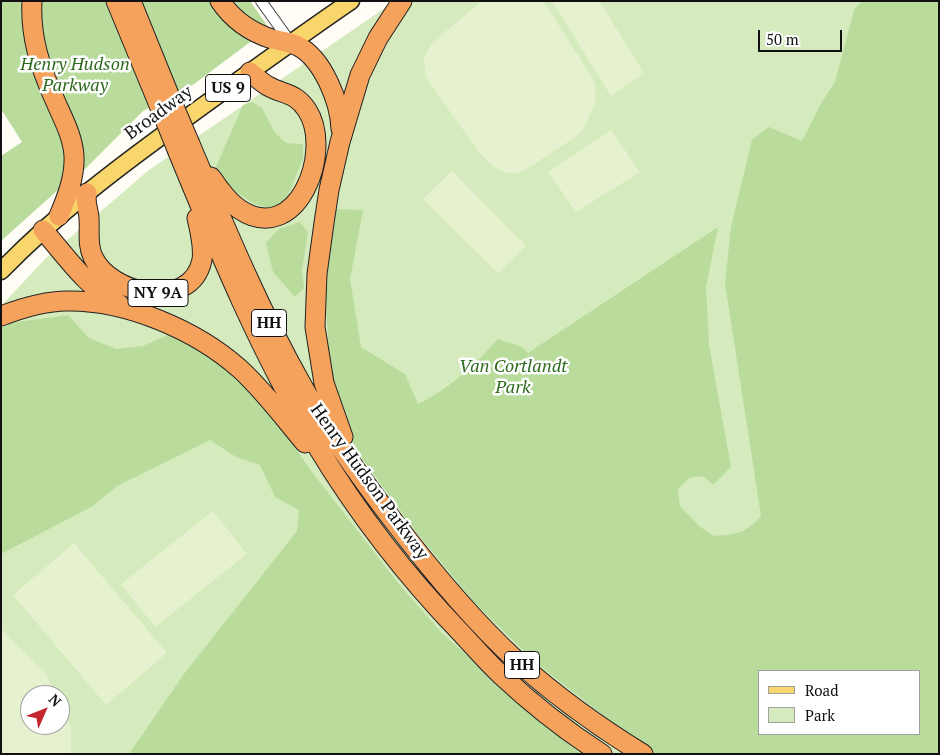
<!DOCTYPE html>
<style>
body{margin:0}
#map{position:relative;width:940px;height:755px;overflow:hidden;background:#fffdf5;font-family:"PT Serif",serif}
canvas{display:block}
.frame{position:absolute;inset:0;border:2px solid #111;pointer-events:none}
.legend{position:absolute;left:758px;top:670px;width:162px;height:65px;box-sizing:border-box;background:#fff;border:1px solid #a0a0a0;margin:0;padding:6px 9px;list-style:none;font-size:15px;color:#111}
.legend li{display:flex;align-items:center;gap:10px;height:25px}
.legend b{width:25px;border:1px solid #a0a0a0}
.north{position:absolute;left:20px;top:685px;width:50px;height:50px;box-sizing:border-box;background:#fff;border:1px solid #a0a0a0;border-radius:50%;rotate:46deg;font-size:14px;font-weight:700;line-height:20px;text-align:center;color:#111}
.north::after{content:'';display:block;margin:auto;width:18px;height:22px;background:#c4262e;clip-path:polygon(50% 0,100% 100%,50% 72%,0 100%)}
.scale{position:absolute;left:758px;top:30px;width:84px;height:22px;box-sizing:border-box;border:2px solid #111;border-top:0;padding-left:6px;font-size:15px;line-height:18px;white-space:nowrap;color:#111;-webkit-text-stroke:4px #fff;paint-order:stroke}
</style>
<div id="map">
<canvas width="940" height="755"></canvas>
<div class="frame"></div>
<ul class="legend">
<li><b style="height:6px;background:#f9d66b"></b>Road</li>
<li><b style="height:14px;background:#d5ebbd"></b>Park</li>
</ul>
<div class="north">N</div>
<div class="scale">50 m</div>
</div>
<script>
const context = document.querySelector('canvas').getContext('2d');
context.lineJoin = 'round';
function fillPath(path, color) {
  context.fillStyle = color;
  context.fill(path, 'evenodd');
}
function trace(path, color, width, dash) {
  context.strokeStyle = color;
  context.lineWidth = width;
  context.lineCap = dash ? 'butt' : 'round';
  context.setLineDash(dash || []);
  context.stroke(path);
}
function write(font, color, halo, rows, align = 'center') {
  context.font = font + ' "PT Serif",serif';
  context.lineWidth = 5;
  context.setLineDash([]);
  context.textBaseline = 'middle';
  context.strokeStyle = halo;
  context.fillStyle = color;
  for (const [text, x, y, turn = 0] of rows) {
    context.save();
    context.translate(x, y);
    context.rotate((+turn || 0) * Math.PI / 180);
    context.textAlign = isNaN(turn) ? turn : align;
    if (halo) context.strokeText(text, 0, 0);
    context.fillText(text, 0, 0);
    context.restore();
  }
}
fillPath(new Path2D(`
 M 395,1 L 939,1 L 939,754 L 1,754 L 1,306 L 45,259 L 149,170 ZM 759,671 L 919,671 L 919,734 L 759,734 ZM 30,695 L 60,695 L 60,725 L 30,725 Z`), '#d5ebbd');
fillPath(new Path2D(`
 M 1,1 L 250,1 L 269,28 L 186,90 L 143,111 L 85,169 L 59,189 L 1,241 L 1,156 L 22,142 L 1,109 Z
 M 862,1 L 939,1 L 939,754 L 657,754 L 650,752 L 536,663 L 472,600 L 417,533 L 355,449 L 330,373 L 325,288 L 334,209 L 363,210 L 350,279 L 361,347 L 405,374 L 418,404 C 449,389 475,365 498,339 L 522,347 L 528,353 L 718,227 L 706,287 L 709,345 L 731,467 L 713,485 L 703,476 L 689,478 L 678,489 L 680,506 L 699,526 L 714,536 C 738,534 744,534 761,516 L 725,283 L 731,227 L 752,140 L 769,127 L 802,141 L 822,102 L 835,82 L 854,10 ZM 759,671 L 919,671 L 919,734 L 759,734 Z
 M 252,102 L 262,108 L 275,133 L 286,143 L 303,144 L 303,159 L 286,200 L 274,209 C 246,205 233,189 215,169 L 243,105 Z
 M 300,222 L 308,232 L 302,271 L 304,288 L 295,297 L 273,272 L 266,243 L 279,229 Z
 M 68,315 L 89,338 L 116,349 L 143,346 L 170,334 L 198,347 L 223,365 L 259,396 L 312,472 L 398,583 L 441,632 L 539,721 L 581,754 L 129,754 L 184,674 L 297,531 L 299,510 L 275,497 L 260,465 L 236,457 L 210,440 L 117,486 L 93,506 L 1,554 L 1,326 L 10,323 Z`), '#b9dc9c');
fillPath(new Path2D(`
 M 482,1 L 543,1 L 592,77 L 595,85 L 595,104 L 583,130 L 574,138 L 522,172 C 504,177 491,166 480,153 L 430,84 L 426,77 L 424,61 L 425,55 L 433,42 Z
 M 552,1 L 599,1 L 644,73 L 611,96 Z
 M 611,130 L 640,172 L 576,212 L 548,172 Z
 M 452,171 L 526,246 L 498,273 L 423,199 Z
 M 213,511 L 247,554 L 155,627 L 121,584 Z
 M 74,543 L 167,653 L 106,705 L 13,595 Z
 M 1,629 L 45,672 L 56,695 L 30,695 L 30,725 L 60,725 L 60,705 L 71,728 L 71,754 L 1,754 Z`), '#e6f2cf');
const minor = new Path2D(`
 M 261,1 L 291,43`);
const primary = new Path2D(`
 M 1,271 C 58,212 124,163 189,116 C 243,77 297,38 351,1`);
const motorway = new Path2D(`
 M 32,1 C 30,36 40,67 54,98 C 62,117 73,136 74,156 C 75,177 67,197 59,216
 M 116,1 L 161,110
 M 131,1 L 172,102
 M 220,1 C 233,20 250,32 272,39 C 281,41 290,42 298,46 C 323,59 340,102 341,129
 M 190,144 C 225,227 259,309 303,387 C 329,434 360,477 392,519 C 430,569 471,619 518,662 C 556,696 599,727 643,754
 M 178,152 C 219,252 261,354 317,446 C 358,514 407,577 462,634 C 475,648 487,662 501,675 C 532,704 566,731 602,754
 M 211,177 C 219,189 228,201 239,209 C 297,248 334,151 307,110 C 295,92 284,95 268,86 C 262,83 256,77 250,72
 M 87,193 C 84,202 89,210 89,219 C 90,233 87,244 93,257 C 110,295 191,312 202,260 C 204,246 200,232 197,218
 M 43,230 C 66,256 87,288 119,304
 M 1,316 C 22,308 44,301 67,301 C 126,300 196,330 240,369 C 264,391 284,418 305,443
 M 343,437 L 324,383 L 315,327 L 317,274 L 324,223 L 329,190 L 340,142 L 360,75 L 378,38 L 402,1`);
trace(minor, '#444', 12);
trace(primary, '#222', 19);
trace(motorway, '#222', 21);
trace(minor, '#fff', 10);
trace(primary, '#f9d66b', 16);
trace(motorway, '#f5a25d', 19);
const motorwayBridge = new Path2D(`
 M 172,102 L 190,144
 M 161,110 L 178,152`);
trace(motorwayBridge, '#222', 21, []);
trace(motorwayBridge, '#f5a25d', 19);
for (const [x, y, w] of [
 [228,88,45],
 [158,293,60],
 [269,323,35],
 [522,665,35]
]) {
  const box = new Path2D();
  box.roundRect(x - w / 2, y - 13.5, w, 27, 4);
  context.fillStyle = '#fff';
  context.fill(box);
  trace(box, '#111', 1);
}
write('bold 16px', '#111', null, [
 ["US 9",228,88],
 ["NY 9A",158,293],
 ["HH",269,323],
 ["HH",522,665]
]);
write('italic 18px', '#2f6b1f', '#fff', [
 ["Henry Hudson",75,65],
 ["Parkway",75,86],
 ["Van Cortlandt",513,367],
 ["Park",513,388]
]);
write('18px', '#111', '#fff', [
 ["Broadway",159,113,-36],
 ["Henry Hudson Parkway",369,482,54]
]);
</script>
